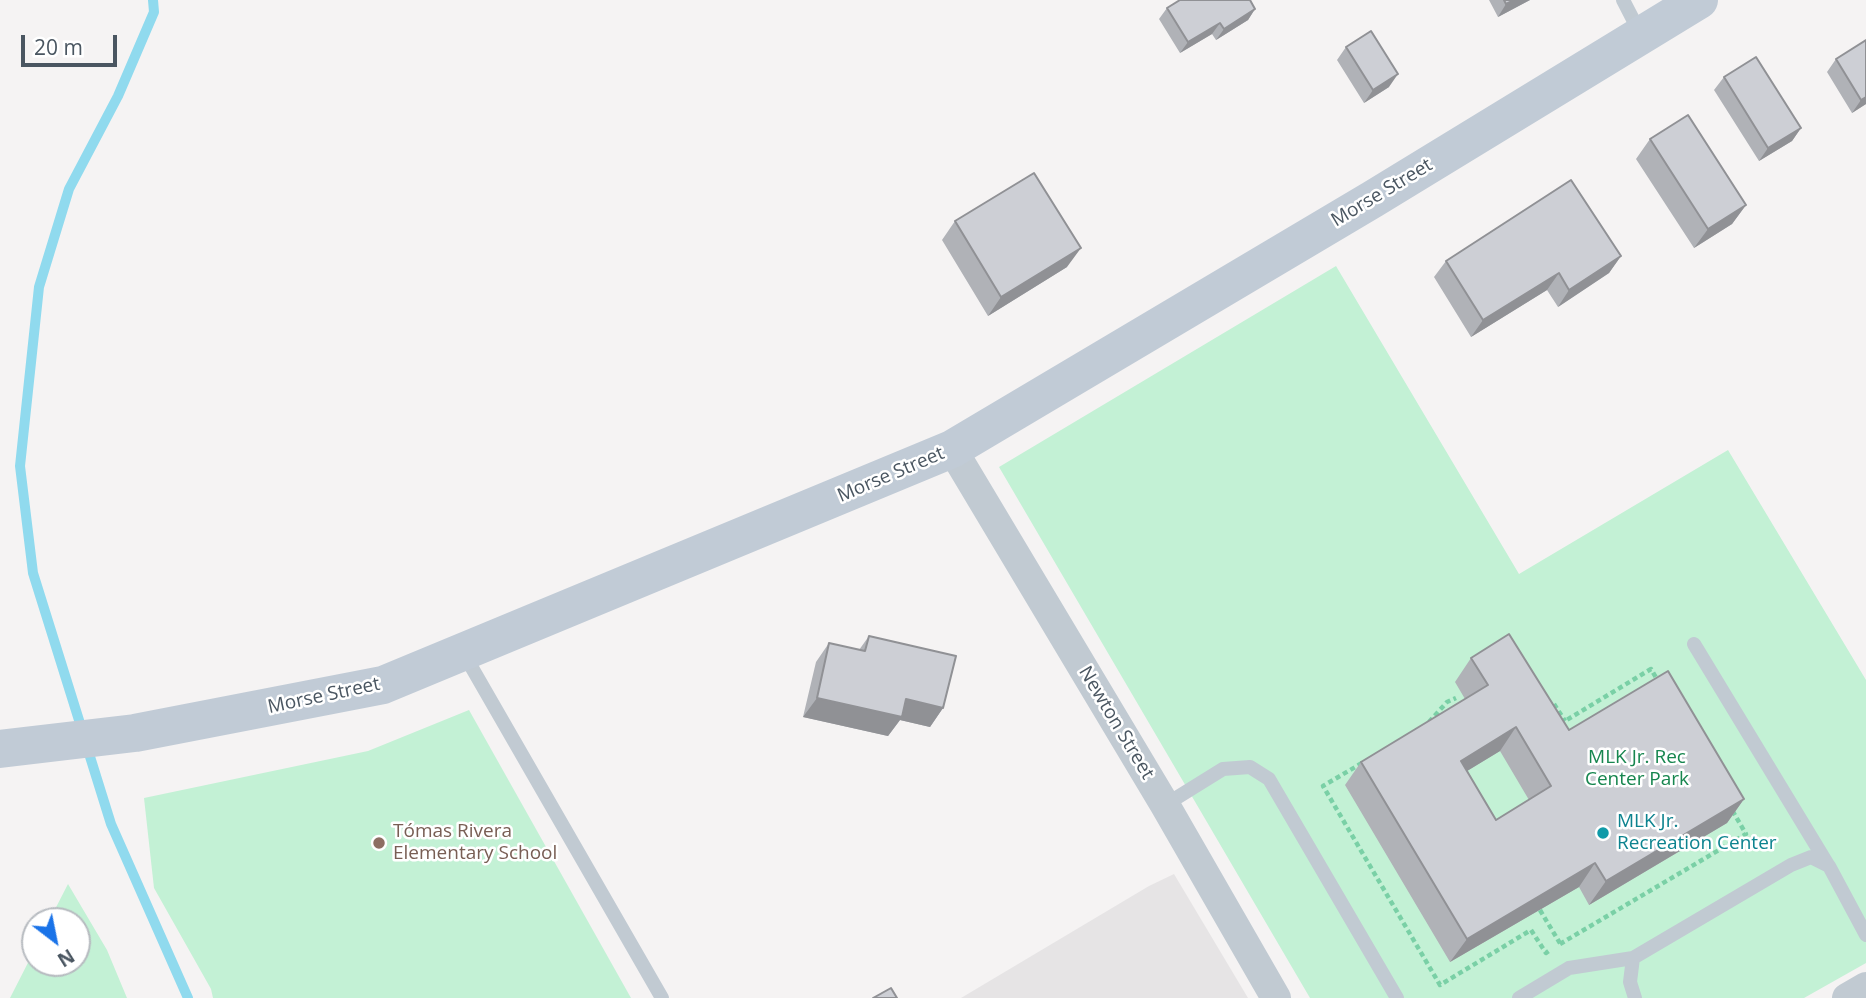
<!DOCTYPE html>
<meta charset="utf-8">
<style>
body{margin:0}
#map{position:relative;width:1866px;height:998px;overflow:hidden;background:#f5f3f3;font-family:"Open Sans",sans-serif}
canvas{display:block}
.north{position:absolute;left:21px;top:907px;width:70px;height:70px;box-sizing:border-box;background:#fff;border:2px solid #b7bbc0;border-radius:50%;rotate:148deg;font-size:19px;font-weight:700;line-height:28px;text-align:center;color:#4a5661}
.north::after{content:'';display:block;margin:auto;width:24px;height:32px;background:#1a73e8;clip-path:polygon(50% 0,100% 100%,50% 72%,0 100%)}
.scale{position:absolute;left:21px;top:35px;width:96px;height:32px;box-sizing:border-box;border:4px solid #4a5661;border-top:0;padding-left:9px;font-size:21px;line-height:24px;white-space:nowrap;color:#4a5661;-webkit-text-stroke:5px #fff;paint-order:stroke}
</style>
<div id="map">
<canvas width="1866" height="998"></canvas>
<div class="north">N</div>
<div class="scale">20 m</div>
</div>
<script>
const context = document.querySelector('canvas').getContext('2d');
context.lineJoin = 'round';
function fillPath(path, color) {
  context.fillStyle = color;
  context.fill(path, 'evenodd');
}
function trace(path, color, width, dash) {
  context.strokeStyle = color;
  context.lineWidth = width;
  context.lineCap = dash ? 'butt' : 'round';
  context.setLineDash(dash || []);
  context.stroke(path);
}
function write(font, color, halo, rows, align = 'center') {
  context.font = font + ' "Open Sans",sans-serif';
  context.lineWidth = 5;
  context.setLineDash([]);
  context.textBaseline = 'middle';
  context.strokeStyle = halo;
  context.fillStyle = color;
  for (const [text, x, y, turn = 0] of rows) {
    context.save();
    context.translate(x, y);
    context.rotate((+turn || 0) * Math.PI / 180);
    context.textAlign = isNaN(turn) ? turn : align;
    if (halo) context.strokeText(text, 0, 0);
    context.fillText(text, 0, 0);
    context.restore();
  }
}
fillPath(new Path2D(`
 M 1174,874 L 1248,998 L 961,998 L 1149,886 Z`), '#e6e4e5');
fillPath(new Path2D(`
 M 1336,266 L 1519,574 L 1728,450 L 1866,680 L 1866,963 L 1804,998 L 1310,998 L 999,467 Z
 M 469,710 L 631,998 L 213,998 L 211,989 L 154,888 L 144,798 L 368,751 Z
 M 68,884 L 107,950 L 127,998 L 10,998 L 35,949 L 35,963 L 77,963 L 77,921 L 49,921 Z`), '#c3f1d5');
trace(new Path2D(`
 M 83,733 L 33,573 L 20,466 L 39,287 L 69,189 L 118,96 L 154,12 L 153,0
 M 87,747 L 111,824 L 188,998`), '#90daee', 10);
trace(new Path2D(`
 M 1554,704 L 1565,721
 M 1429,722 L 1447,702 L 1456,698
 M 1560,724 L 1651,669 L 1658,681
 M 1362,763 L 1323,786 L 1440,985 L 1531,930 L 1546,953 L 1550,950
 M 1540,910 L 1561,945
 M 1560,944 L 1746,834 L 1732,810`), '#7ad0a6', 4.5, [5, 3.5]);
trace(new Path2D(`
 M 1623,0 L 1640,33
 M 1694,644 L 1828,865
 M 464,654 L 662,998
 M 1165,805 L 1223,769 L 1250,767 L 1269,779 L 1397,998
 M 1519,998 L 1569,968 L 1633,958
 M 1635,998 L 1630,982 L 1633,958 L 1791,865 L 1811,857 L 1829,866 L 1866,935`), '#c1cad2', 14);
trace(new Path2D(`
 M 952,449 L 1165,805 L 1276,998
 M 1847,998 L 1866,987`), '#c1cad2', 30);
trace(new Path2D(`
 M 0,749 L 135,733 L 383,685 L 952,449 L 1373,199 L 1699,0`), '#c1cbd6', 38);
fillPath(new Path2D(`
 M 1489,0 L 1530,0 L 1498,17 Z
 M 1167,8 L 1255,9 L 1248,20 L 1216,40 L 1212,34 L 1180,53 L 1159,19 Z
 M 1866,40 L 1866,104 L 1852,113 L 1827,72 L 1836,59 Z
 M 1346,47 L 1389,87 L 1364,103 L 1337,60 Z
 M 1724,77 L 1801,128 L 1792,141 L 1759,161 L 1714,90 Z
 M 1650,139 L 1746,205 L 1732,224 L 1694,248 L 1636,159 Z
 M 955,221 L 1067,267 L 988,316 L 942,240 Z
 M 1621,256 L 1609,273 L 1558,307 L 1547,290 L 1471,337 L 1434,277 L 1446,261 Z
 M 869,636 L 943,708 L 930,727 L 900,720 L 888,736 L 803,717 L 816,662 L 829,643 L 859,650 Z
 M 1471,658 L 1569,730 L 1744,799 L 1727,823 L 1589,905 L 1579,887 L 1450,962 L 1345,785 L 1361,762 L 1465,699 L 1455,682 ZM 1500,751 L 1529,800 L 1496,820 L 1467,771 Z`), '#b0b2b7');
fillPath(new Path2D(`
 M 1514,0 L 1530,0 L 1498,17 L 1506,4 Z
 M 1255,9 L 1248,20 L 1216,40 L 1224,29 Z
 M 1220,23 L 1212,34 L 1180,53 L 1188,42 Z
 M 1398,74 L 1389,87 L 1364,103 L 1373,90 Z
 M 1866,97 L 1866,104 L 1852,113 L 1861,100 Z
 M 1801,128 L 1792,141 L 1759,161 L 1768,148 Z
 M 1746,205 L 1732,224 L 1694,248 L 1708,229 Z
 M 1081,248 L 1067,267 L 988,316 L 1001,297 Z
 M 1621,256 L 1609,273 L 1558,307 L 1569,290 Z
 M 1559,273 L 1547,290 L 1471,337 L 1483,320 Z
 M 817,698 L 906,699 L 943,708 L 930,727 L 900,720 L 888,736 L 803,717 Z
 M 1516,727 L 1500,751 L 1444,785 L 1461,761 Z
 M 1744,799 L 1727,823 L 1589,905 L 1606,881 Z
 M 1595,863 L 1579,887 L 1450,962 L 1467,939 Z`), '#909195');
const building = new Path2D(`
 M 1180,0 L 1250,0 L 1255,9 L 1224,29 L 1220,23 L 1188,42 L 1167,8 Z
 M 1504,0 L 1514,0 L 1506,4 Z
 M 1371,31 L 1398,74 L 1373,90 L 1346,47 Z
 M 1866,40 L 1866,97 L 1861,100 L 1836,59 Z
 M 1756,57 L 1801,128 L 1768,148 L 1724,77 Z
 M 1688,115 L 1746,205 L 1708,229 L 1650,139 Z
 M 1034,173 L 1081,248 L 1001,297 L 955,221 Z
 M 1571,180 L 1621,256 L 1569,290 L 1559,273 L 1483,320 L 1446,261 Z
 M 1509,634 L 1569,730 L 1668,671 L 1744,799 L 1606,881 L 1595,863 L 1467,939 L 1361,762 L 1488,685 L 1471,658 ZM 1516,727 L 1551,786 L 1496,820 L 1461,761 Z
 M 869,636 L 956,656 L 943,708 L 906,699 L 902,717 L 817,698 L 829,643 L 865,651 Z
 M 891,988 L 897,998 L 873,998 Z`);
fillPath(building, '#cdcfd5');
trace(building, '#909195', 2);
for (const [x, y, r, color] of [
 [1603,833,7,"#0f9aa8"],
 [379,843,7,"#8d6e63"]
]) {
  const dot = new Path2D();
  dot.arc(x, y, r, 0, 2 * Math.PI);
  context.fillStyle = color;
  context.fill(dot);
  trace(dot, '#fff', 2.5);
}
write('19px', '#4a5661', '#fff', [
 ["Morse Street",1382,193,-31],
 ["Morse Street",891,475,-23],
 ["Morse Street",324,696,-12],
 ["Newton Street",1116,723,59]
]);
write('19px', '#17864f', '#fff', [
 ["MLK Jr. Rec",1637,758],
 ["Center Park",1637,780]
]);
write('19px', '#0d838f', '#fff', [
 ["MLK Jr.",1617,822],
 ["Recreation Center",1617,844]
], 'left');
write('19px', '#785e54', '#fff', [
 ["Tómas Rivera",393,832],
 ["Elementary School",393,854]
], 'left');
</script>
